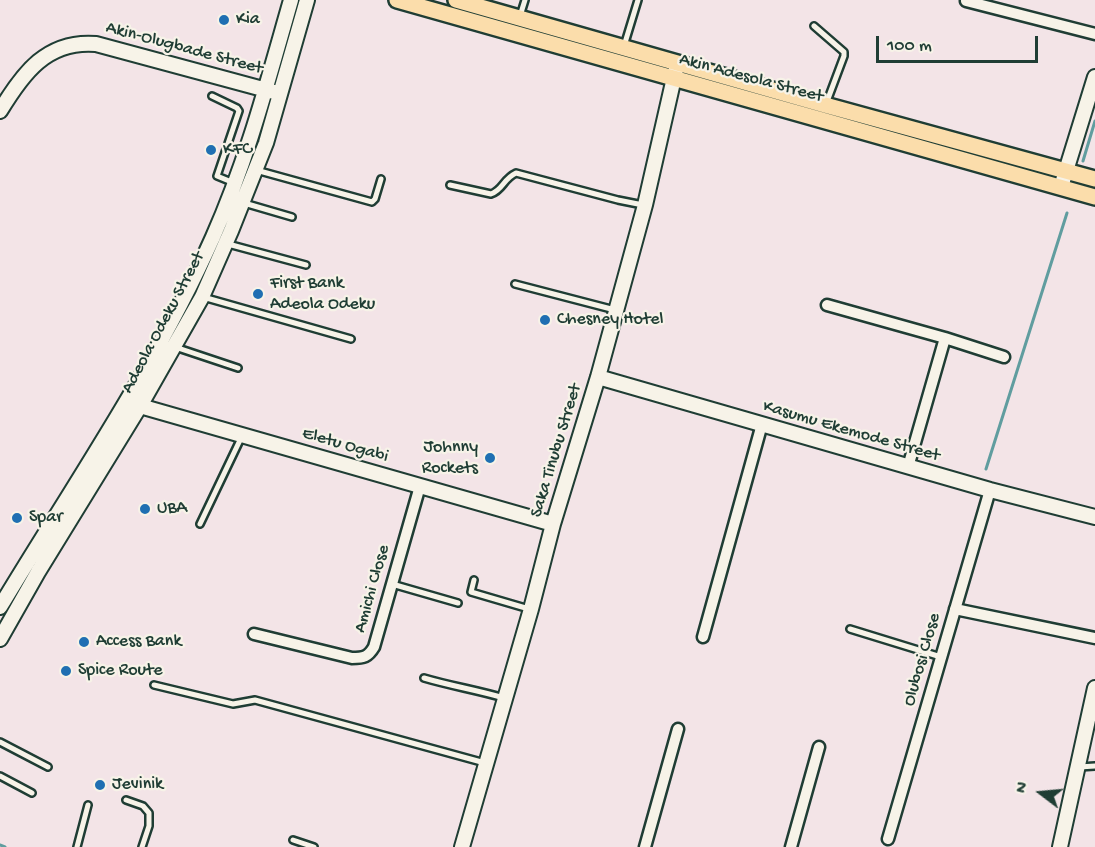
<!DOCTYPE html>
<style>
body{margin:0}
#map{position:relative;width:1095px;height:847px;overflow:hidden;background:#f3e4e7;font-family:"Gochi Hand",sans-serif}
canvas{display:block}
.north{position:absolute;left:1011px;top:763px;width:60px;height:60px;-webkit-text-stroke:4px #f7f3e8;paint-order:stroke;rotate:286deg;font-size:16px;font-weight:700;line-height:24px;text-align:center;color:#1f3d34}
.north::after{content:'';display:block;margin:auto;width:21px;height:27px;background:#1f3d34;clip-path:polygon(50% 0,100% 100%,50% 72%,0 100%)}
.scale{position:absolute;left:876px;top:36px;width:162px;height:27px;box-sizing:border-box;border:3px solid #1f3d34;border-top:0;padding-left:8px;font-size:18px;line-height:21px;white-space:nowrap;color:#1f3d34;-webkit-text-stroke:4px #f7f3e8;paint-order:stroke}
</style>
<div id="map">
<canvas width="1095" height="847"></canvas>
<div class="north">N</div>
<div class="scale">100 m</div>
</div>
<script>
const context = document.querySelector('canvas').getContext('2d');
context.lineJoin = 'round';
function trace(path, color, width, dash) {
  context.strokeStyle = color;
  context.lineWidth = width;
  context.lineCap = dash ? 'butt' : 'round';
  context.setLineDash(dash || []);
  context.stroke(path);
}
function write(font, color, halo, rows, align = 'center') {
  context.font = font + ' "Gochi Hand",sans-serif';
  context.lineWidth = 4.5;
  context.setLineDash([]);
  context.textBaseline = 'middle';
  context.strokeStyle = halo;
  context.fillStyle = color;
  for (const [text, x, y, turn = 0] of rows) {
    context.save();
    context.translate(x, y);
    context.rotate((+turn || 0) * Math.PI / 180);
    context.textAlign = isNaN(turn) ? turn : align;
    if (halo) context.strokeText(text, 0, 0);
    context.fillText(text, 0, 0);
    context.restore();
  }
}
trace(new Path2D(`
 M 1083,161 L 1095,121
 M 986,469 L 1067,213
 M 0,845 L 5,847`), '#609d9f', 3);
const lane = new Path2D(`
 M 520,16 L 525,0
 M 814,26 L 844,52 L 844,56 L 826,104
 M 624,46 L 638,0
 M 212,96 L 237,108 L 239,111 L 217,176 L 234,183
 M 256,170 L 372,202 L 375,199 L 381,179
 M 450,185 L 491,194 C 503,190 503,179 516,173 L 618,200 L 643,205
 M 244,203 L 292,217
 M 228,244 L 306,265
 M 515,284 L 615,310
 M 203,297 L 351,339
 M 175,347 L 238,368
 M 200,524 L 242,436
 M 474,580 L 471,592 L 529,609
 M 392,584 L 458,603
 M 850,629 L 941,657
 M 424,678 C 451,686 477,690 504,698
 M 154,685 L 233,704 L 255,700 L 485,763
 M 0,742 L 48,767
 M 1079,767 L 1095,766
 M 0,776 L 32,793
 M 126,800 L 143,806 L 149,813 L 149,826 L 142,847
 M 293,840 L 314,847
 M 77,847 L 88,805`);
const street = new Path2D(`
 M 966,1 L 1095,34
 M 827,305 L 945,338 L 1004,357
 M 908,467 L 945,338
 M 955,609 L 1095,638
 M 254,634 L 352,658 C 364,658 368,657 374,647 L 420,486
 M 703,637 L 762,424
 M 888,839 L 990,490
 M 645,847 L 678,729
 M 791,847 L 819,747`);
const secondary = new Path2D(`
 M 0,111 C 23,73 47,40 96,44 L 274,92
 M 1061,187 L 1095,77
 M 598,377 L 990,490 L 1095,517
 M 133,401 L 140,406 L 553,524
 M 0,607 C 73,486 155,367 213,237 C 247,161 268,80 291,0
 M 0,639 L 38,572 L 140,406 L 202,297 L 231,231 L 266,143 L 307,0
 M 462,847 L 531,609 L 553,524 L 598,377 L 645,205 L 676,69
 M 1060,847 L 1095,688`);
const primary = new Path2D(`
 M 397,0 L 1095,197
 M 456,0 L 825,105 L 1095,179`);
trace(lane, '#1f3d34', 10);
trace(street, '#1f3d34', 15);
trace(secondary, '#1f3d34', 18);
trace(primary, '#1f3d34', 20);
trace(lane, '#f7f3e8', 5);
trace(street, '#f7f3e8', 10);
trace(secondary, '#f7f3e8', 14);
trace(primary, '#fbddab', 15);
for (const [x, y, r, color] of [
 [224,20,6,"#1f6fb2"],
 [211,150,6,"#1f6fb2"],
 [258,294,6,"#1f6fb2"],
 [545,320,6,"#1f6fb2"],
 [490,458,6,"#1f6fb2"],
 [145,509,6,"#1f6fb2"],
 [17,518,6,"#1f6fb2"],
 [84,642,6,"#1f6fb2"],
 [66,671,6,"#1f6fb2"],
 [100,785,6,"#1f6fb2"]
]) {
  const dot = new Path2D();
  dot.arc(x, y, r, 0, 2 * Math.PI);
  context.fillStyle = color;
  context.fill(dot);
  trace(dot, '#f7f3e8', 2);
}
write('18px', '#1f3d34', '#f7f3e8', [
 ["Kia",236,20],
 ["KFC",223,150],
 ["First Bank",270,284],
 ["Adeola Odeku",270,305],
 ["Chesney Hotel",557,320],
 ["Johnny",478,448,"right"],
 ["Rockets",478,469,"right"],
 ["UBA",157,509],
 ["Spar",29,518],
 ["Access Bank",96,642],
 ["Spice Route",78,671],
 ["Jevinik",112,785]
], 'left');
write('18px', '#1f3d34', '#f7f3e8', [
 ["Akin-Olugbade Street",184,49,15],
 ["Akin Adesola Street",751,79,15],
 ["Adeola Odeku Street",164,323,-62],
 ["Kasumu Ekemode Street",851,432,16],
 ["Eletu Ogabi",345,446,16],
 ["Saka Tinubu Street",557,451,-73],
 ["Amichi Close",373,589,-74],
 ["Olubosi Close",923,660,-74]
]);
</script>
